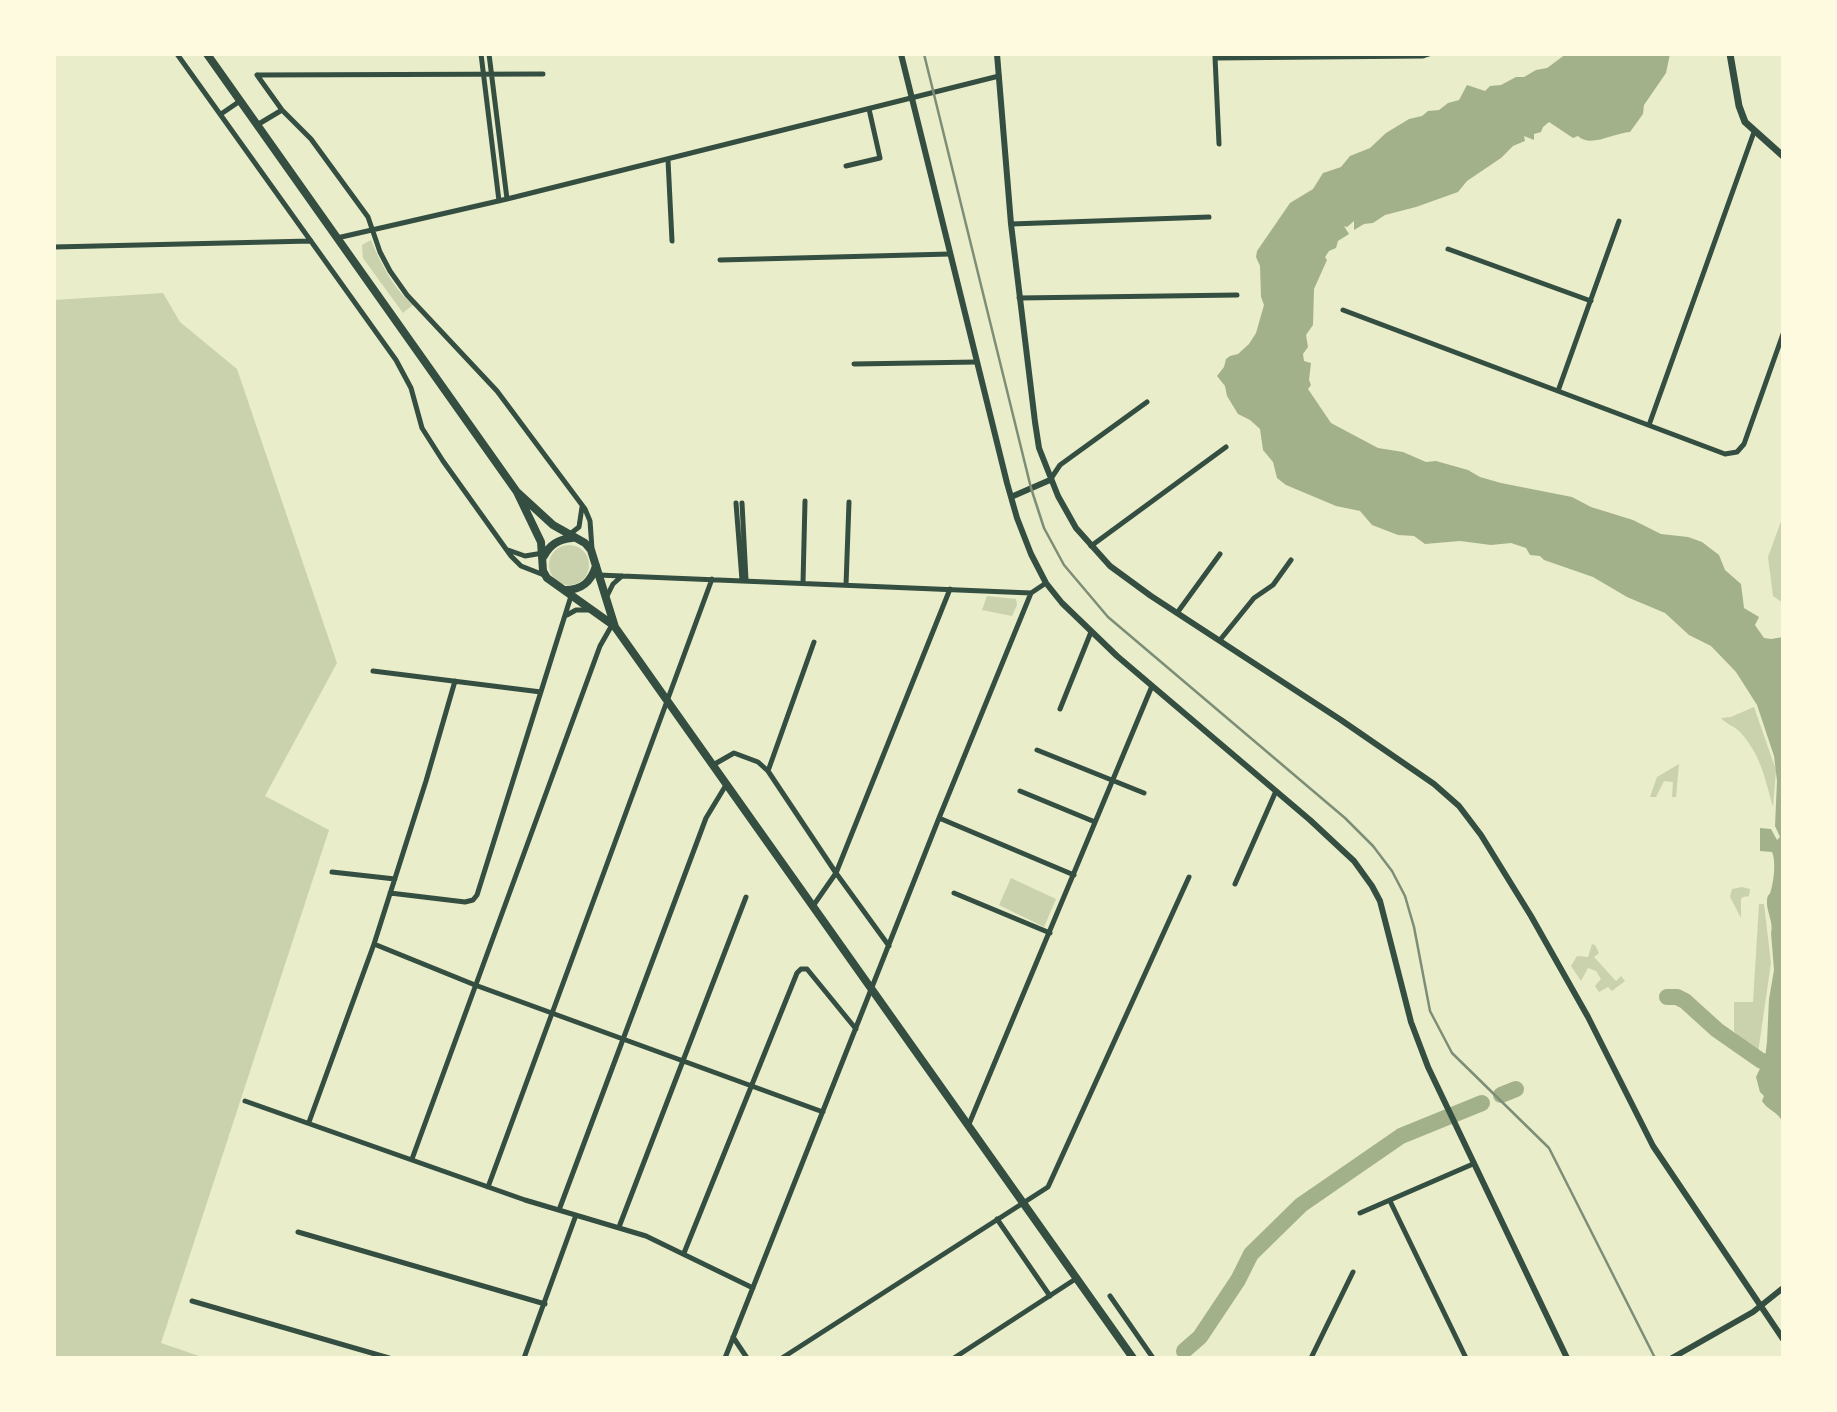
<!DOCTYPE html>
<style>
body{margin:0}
#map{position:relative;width:1837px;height:1412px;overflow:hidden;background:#e9edc9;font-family:"Space Grotesk",sans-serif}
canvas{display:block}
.frame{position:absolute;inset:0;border:56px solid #fefae0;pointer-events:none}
</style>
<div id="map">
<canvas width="1837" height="1412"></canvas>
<div class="frame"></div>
</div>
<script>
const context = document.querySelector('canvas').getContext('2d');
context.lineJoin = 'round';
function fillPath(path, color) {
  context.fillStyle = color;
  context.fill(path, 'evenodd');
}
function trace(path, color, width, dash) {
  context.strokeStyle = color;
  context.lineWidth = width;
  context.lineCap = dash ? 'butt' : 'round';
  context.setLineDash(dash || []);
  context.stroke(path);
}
fillPath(new Path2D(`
 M 371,240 C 378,258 397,296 414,304 L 403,313 L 363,258 L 362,245 Z
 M 163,293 L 180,322 L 237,369 L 337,663 L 265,796 L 329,830 L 161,1343 L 205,1358 L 54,1358 L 54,300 Z
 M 1783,516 L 1783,603 L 1773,596 L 1768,557 Z
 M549 565a20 20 0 1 1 40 0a20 20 0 1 1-40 0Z
 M 987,596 L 1016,599 L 1017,605 L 1012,616 L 982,610 Z
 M 1754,707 L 1776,770 L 1773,807 C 1765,779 1761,754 1739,731 C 1734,726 1726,724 1721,718 L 1731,717 Z
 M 1679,764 L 1676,797 L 1672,797 L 1673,782 L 1664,781 L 1656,797 L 1650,797 L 1657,777 Z
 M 1011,878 L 1056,899 L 1044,927 L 999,905 Z
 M 1742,887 L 1750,889 L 1749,896 L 1743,897 L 1741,899 L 1741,918 L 1730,897 L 1732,889 Z
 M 1759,904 L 1764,904 L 1771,963 L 1758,1053 L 1750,1051 L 1734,1031 L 1734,1002 L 1753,1002 Z
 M 1592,944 L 1595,945 L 1599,953 L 1594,957 L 1616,981 L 1621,976 L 1625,981 L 1612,991 L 1608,987 L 1599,992 L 1595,986 L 1601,979 L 1596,971 L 1588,968 L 1581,981 L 1571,966 L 1577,956 L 1588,957 Z`), '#cad2ad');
fillPath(new Path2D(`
 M 1566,54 L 1670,54 L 1666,73 L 1644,105 L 1643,114 L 1630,132 C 1614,133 1590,148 1578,136 L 1573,138 L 1549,122 L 1543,127 L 1541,132 L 1534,134 L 1534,140 L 1524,136 L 1525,141 L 1513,146 L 1501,158 L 1467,181 L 1458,192 L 1416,207 L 1385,215 L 1373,223 L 1364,224 L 1354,230 L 1354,221 L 1347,227 L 1344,226 L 1349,234 L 1338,241 L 1336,248 L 1329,251 L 1325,257 L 1327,260 L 1314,289 L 1313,325 L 1306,335 L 1308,347 L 1303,354 L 1304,361 L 1311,363 L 1309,380 L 1311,385 L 1308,389 L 1331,423 L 1378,448 L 1403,452 L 1426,462 L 1436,461 L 1468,470 L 1480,477 L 1501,483 L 1572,497 L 1591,507 L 1633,520 L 1661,534 L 1688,537 L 1702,542 L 1719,555 L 1725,570 L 1741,584 L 1744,608 L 1759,617 L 1755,625 L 1764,638 L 1771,639 L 1783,637 L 1783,1123 C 1779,1112 1767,1110 1762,1101 L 1764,1096 L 1760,1092 L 1756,1077 L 1765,1058 L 1767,1042 L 1769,999 L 1774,970 L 1771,933 C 1774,922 1766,912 1767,900 C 1768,892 1769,898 1771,890 C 1774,880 1776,861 1772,852 L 1760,851 L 1760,828 L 1771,829 L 1777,840 L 1780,837 L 1775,826 L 1777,781 L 1774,756 L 1757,705 L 1736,672 L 1711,646 L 1689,635 L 1665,613 L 1627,597 L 1593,577 L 1544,560 L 1540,556 L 1530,555 L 1526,548 L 1511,543 L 1491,545 L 1460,541 L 1425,544 L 1414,536 L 1398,535 L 1372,525 L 1360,511 L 1336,506 L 1286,485 L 1277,478 L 1273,462 L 1263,450 L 1260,429 L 1250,420 L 1238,414 L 1227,396 L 1225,386 L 1217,376 L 1224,367 L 1226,359 L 1230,356 L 1238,354 L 1249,344 L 1256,333 L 1264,305 L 1261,297 L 1260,266 L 1256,257 L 1257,251 L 1290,203 L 1313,189 L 1323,173 L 1341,167 L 1350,156 L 1370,148 L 1386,133 L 1409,119 L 1422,116 L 1428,111 L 1439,110 L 1448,103 L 1459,100 L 1467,85 L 1485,91 L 1490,86 L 1501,85 L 1516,77 L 1524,77 L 1536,70 L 1547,68 Z`), '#a3b18a');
trace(new Path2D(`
 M 1667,997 L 1677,997 L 1685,1001 L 1717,1030 L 1760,1060 L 1783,1071
 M 1501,1095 L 1516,1089
 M 1184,1351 L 1200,1337 L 1238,1280 L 1251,1254 L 1301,1205 L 1401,1136 L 1482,1103`), '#a3b18a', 16);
trace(new Path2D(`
 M 177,54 L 396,360 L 411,388 L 422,428 L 443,461 L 511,556 L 521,566 L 544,575
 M 481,54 L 499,201
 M 489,54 L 507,199
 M 1215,57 L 1219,144
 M 1215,58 L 1423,56 L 1429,54
 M 257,75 L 282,110 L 311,139 L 368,217 L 380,252 L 390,271 L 407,295 L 497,391 L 585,509 L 590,521 L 592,549
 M 257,75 L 543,74
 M 221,114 L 240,101
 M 257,125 L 282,110
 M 668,160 L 672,241
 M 846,166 L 880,158 L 869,109
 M 1011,224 L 1209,217
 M 337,238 L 507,199 L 999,76
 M 54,247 L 311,241
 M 1448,249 L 1591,301
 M 720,260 L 950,254
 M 1019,298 L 1237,295
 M 1343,310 L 1725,454 L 1737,452 L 1744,444 L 1783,334
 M 854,364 L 977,362
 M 1558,391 L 1619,221
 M 1649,425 L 1754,132
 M 1050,480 L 1060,465 L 1147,402
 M 736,503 L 742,580
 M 742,503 L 746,580
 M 570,534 L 579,527 L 582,507
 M 1091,546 L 1226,447
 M 508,550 L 525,556 L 543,553
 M 598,575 L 1031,593 L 1046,583
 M 803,583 L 805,501
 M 846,585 L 849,502
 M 606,598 L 613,584 L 622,576
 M 1177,613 L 1220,554
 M 567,615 L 576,610 L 591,610
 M 1220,640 L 1254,598 L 1273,585 L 1291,560
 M 373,671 L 541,692
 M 1060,709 L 1091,632
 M 1037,750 L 1144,793
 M 713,765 L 734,753 L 758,762 L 768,771 L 836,873 L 889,946
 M 768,771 L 814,642
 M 1020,791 L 1095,822
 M 939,818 L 1074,875
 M 332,872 L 395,879
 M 1235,884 L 1276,791
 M 390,893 L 465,902 L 473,900 L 477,895 L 572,593
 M 954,893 L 1050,933
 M 813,906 L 836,873 L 950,589
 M 374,944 L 475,985 L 823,1112
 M 245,1101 L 525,1200 L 646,1236 L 753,1288
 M 309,1122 L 374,944 L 426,781 L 455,681
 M 969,1124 L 1152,686
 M 412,1159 L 600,646 L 612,625
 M 488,1187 L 712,579
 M 1390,1201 L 1466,1358
 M 559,1210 L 706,818 L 726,785
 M 1360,1213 L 1473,1164
 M 997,1219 L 1050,1296
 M 619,1227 L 746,897
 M 298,1232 L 545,1304
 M 684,1253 L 797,973 L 801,969 L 807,969 L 856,1029
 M 1110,1296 L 1153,1358
 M 192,1301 L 389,1358
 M 733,1337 L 747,1358
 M 524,1358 L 576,1215
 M 725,1358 L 939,818 L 1031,593
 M 782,1358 L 1048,1187 L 1189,877
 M 954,1358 L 1077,1278
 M 1311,1358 L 1353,1272`), '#344e41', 5);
trace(new Path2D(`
 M 901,54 L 1007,483 L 1017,518 L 1031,554 L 1046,583 L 1062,603 L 1117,656 L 1310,820 L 1354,861 L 1372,886 L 1380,901 L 1411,1022 L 1428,1067 L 1567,1358
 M 997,54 L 1011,224 L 1035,422 L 1039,448 L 1058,496 L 1076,528 L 1110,566 L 1151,596 L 1341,720 L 1434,784 L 1459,806 L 1481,835 L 1531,916 L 1588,1017 L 1653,1146 L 1783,1339
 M 1011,497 L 1050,480
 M 1672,1358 L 1753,1312 L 1783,1288`), '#344e41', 6);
trace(new Path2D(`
 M 1730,54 L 1739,106 L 1745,122 L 1783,156`), '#344e41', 7);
trace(new Path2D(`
 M 207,54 L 517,492 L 541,542 L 543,571 L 547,578 L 613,625
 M 517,492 L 553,525 L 585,543 L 591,550 L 615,627 L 1133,1358
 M 544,556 C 550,544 559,539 572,538
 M 565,590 C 582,590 591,582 596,566`), '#344e41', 8);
trace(new Path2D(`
 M 924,54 L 1031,488 L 1044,528 L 1064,565 L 1108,617 L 1345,818 L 1373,846 L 1392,871 L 1405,896 L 1414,927 L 1430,1011 L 1452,1053 L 1549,1148 L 1655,1358`), '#7c8e77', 2.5);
</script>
